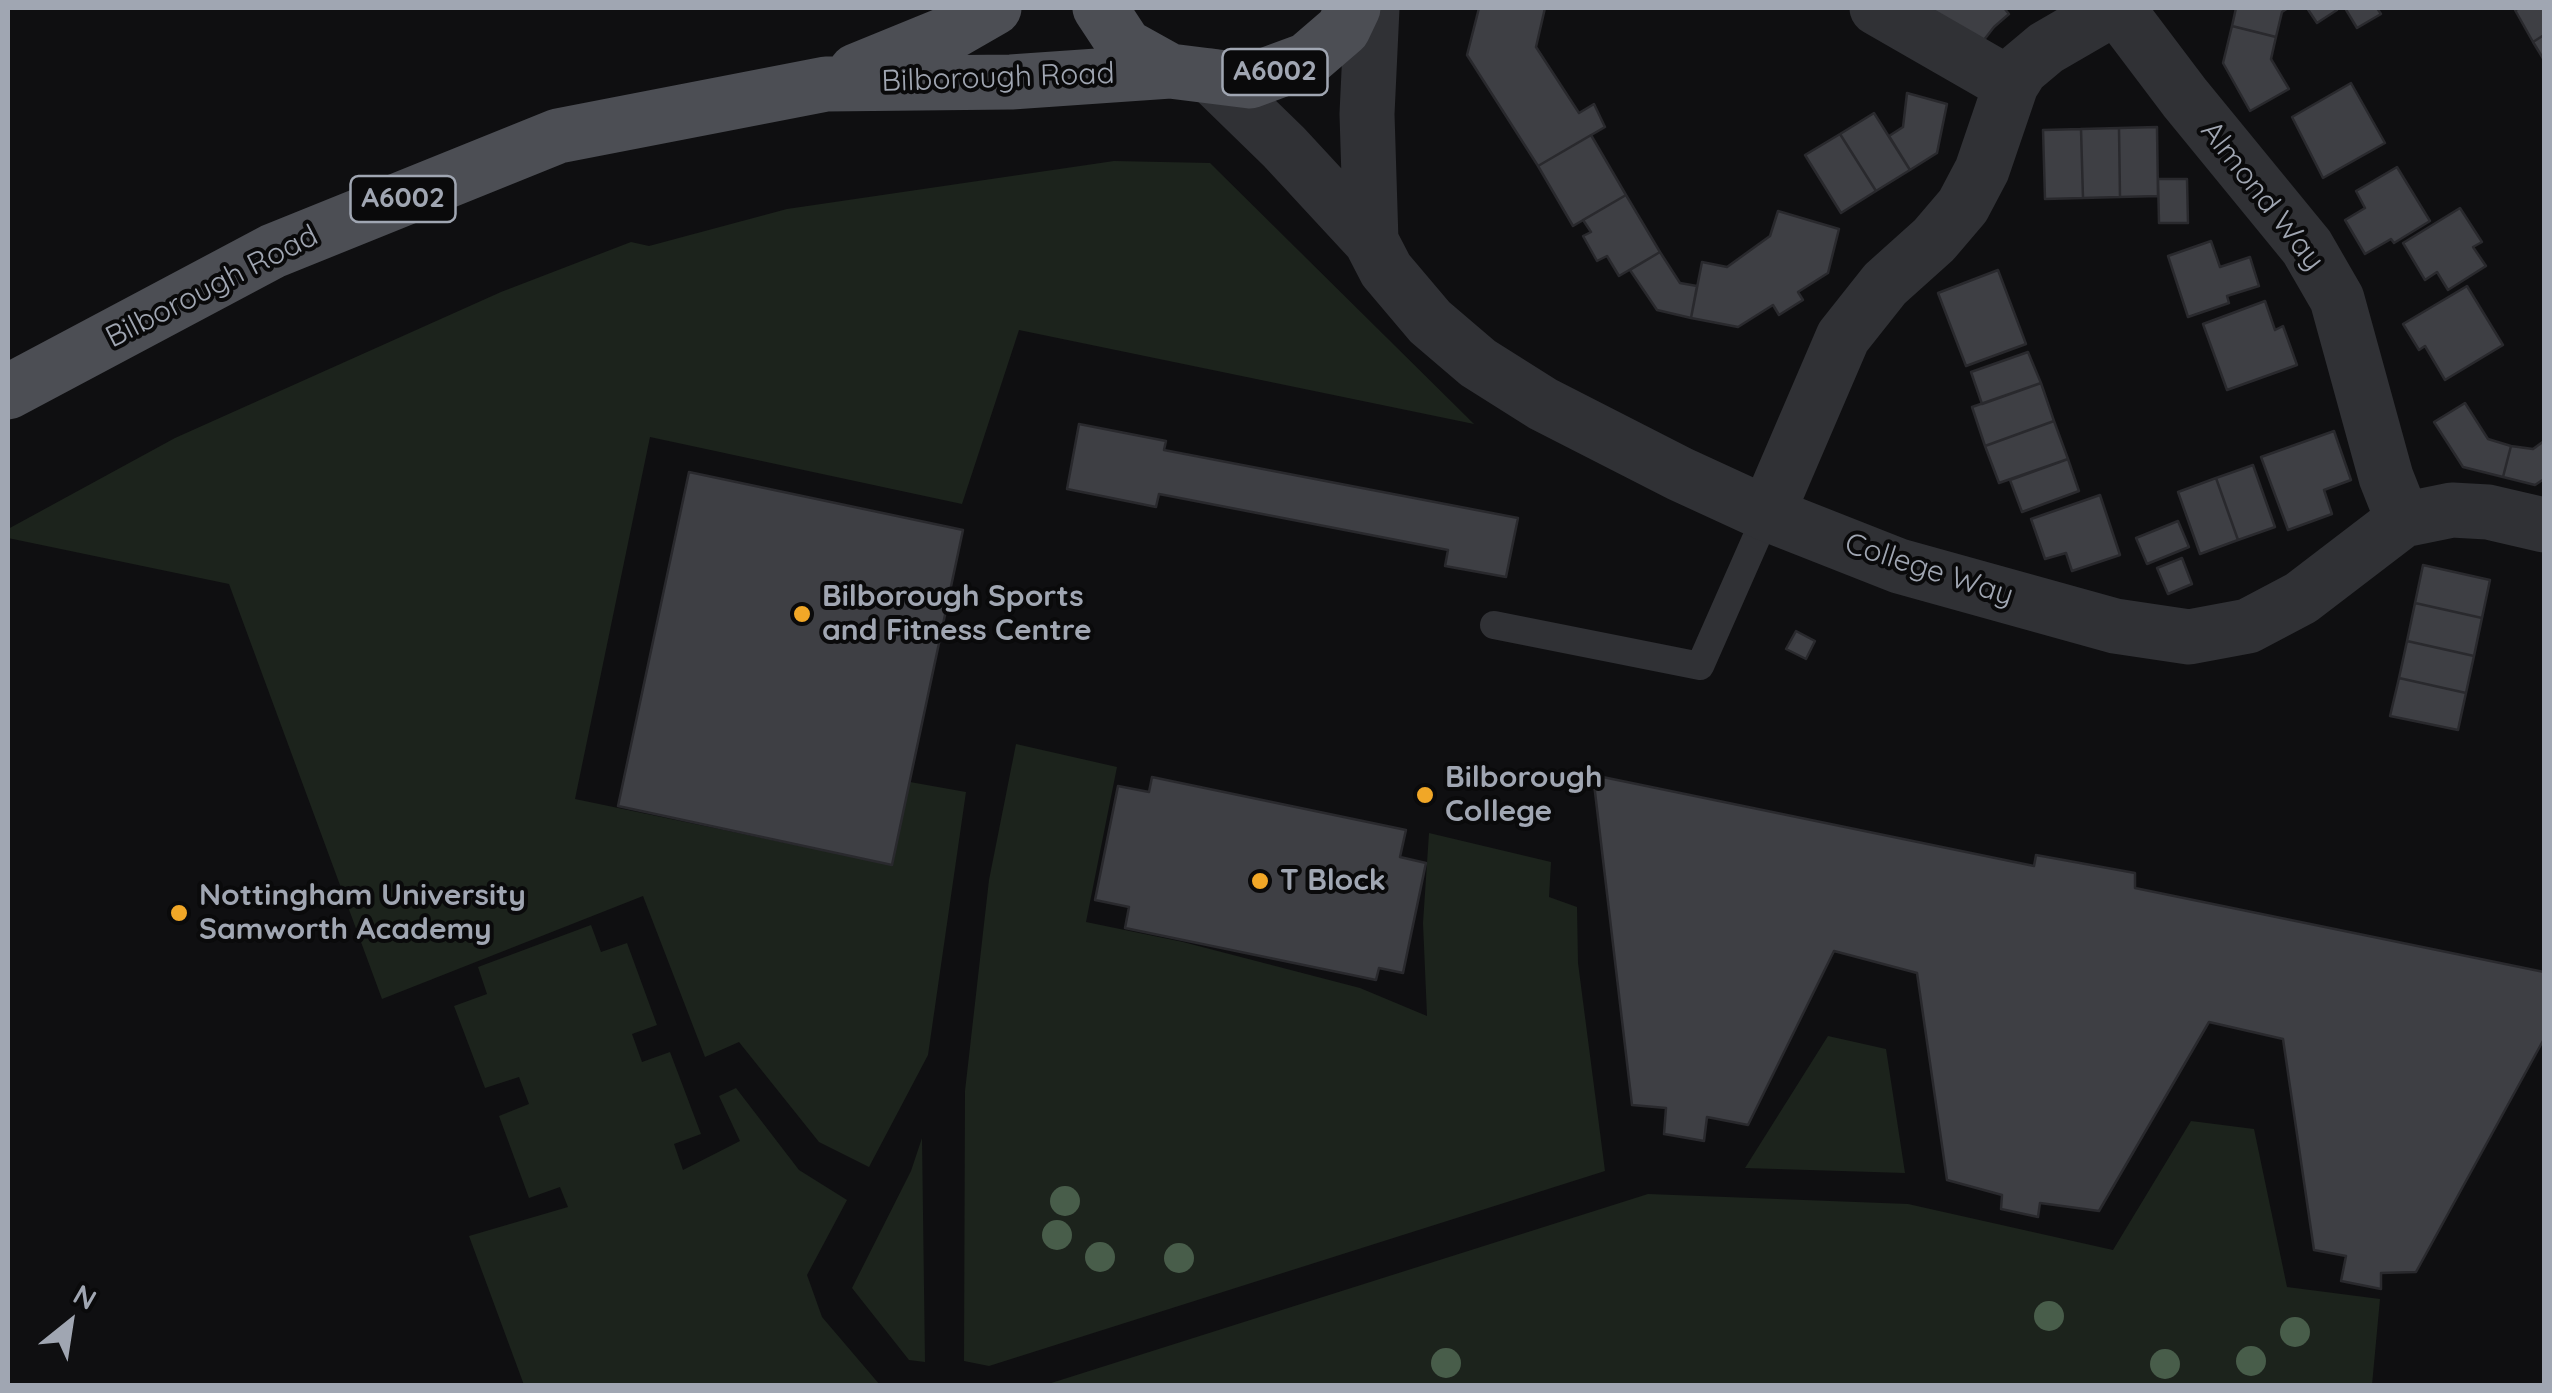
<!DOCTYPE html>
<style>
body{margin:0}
#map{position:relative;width:2552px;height:1393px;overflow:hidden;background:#0f0f11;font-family:Quicksand,sans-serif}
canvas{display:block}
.frame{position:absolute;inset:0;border:10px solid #a0a6b2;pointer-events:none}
.north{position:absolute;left:20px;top:1273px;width:100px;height:100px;-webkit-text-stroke:8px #0a0a0b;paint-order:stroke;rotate:30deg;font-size:28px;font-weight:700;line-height:40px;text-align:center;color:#a0a6b2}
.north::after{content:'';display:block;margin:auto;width:35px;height:45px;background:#a0a6b2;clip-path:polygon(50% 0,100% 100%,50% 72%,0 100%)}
</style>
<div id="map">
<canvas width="2552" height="1393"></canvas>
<div class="frame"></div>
<div class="north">N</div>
</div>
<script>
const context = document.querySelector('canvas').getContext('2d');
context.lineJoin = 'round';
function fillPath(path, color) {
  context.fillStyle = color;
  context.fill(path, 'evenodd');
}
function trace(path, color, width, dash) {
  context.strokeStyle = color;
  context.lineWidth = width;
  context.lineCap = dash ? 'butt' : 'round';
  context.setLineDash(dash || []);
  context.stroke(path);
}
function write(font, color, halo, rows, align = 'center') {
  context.font = font + ' Quicksand,sans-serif';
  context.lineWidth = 8;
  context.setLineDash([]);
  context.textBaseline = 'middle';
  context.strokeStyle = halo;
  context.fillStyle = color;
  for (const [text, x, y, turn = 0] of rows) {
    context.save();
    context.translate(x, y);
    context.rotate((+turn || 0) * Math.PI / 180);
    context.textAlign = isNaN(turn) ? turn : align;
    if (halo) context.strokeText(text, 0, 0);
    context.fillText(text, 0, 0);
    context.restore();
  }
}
fillPath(new Path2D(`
 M 1114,161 L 1210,163 L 1474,424 L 1019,330 L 962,504 L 650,437 L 575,799 L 892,865 L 910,782 L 966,792 L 928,1055 L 869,1167 L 819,1142 L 739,1042 L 705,1057 L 643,896 L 382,999 L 229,584 L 8,538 L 8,529 L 175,438 L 501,292 L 631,242 L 649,246 L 787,209 Z
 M 1016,744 L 1117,767 L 1086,922 L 1183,942 L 1360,988 L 1427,1016 L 1423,923 L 1429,833 L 1551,862 L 1549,897 L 1577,907 L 1578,963 L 1605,1171 L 989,1366 L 964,1361 L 965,1091 L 989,880 Z
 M 591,925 L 601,952 L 627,943 L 657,1025 L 632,1034 L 642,1062 L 670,1052 L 701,1134 L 674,1144 L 683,1170 L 740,1141 L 719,1096 L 736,1088 L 799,1170 L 847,1200 L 807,1275 L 822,1317 L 880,1385 L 524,1385 L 469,1236 L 568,1207 L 560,1187 L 529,1198 L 499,1116 L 529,1104 L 519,1077 L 485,1088 L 454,1006 L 487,994 L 478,967 Z
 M 1828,1036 L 1886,1049 L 1905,1173 L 1745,1168 Z
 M 2191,1121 L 2254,1129 L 2287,1287 L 2380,1299 L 2372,1385 L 1045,1385 L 1648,1194 L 1908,1204 L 2113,1250 Z
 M 922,1138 L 925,1362 L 909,1360 L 852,1288 L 911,1171 Z`), '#1c231c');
const building = new Path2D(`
 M 1479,8 L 1545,8 L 1536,47 L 1579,113 L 1594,104 L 1605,127 L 1538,166 L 1467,55 Z
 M 1935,8 L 2004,8 L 2009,14 L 1994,27 L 1980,45 L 1930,18 Z
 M 2236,8 L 2288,8 L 2282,12 L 2276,37 L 2232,26 Z
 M 2307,8 L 2335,8 L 2337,10 L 2317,23 Z
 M 2345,8 L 2377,8 L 2381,14 L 2357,28 Z
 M 2520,8 L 2544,8 L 2544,35 L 2533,42 L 2515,10 Z
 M 2232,26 L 2276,37 L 2271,59 L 2289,89 L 2250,111 L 2223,63 Z
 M 2544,35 L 2544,60 L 2533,42 Z
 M 2351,83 L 2385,143 L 2323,178 L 2292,117 Z
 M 1907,93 L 1947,104 L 1937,153 L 1910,170 L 1889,136 L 1903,127 Z
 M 1874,113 L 1910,170 L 1876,191 L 1840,134 Z
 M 2157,127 L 2158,196 L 2120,197 L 2119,128 Z
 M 2119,128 L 2120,197 L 2083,198 L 2081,129 Z
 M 2081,129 L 2083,198 L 2045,199 L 2043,130 Z
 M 1840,134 L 1876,191 L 1841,213 L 1805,155 Z
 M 1591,135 L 1626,195 L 1573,226 L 1538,166 Z
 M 2397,167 L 2430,221 L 2394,243 L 2391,239 L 2365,254 L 2345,220 L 2365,208 L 2356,191 Z
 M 2158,179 L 2187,179 L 2188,223 L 2159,223 Z
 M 1626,195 L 1660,252 L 1619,276 L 1607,256 L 1597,261 L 1583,236 L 1591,232 L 1583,220 Z
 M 2460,208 L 2482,242 L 2473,247 L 2486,266 L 2448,290 L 2437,272 L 2425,280 L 2403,243 Z
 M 1778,211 L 1839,229 L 1828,273 L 1798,292 L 1803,300 L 1779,315 L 1773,305 L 1738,327 L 1691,318 L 1702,262 L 1727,267 L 1770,236 Z
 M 2211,241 L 2220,267 L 2250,257 L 2259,286 L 2227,296 L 2229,303 L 2188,317 L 2168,256 Z
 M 1660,252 L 1680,283 L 1697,286 L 1691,318 L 1657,310 L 1630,270 Z
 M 1998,270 L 2026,344 L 1966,366 L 1938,293 Z
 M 2467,286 L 2503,345 L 2445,380 L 2425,346 L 2419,350 L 2403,324 Z
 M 2265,301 L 2275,330 L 2283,326 L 2297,365 L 2227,390 L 2203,324 Z
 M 2028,352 L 2041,383 L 1982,404 L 1971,372 Z
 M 2041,383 L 2054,421 L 1985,446 L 1972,407 Z
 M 2465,403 L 2488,439 L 2511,446 L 2503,477 L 2463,467 L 2434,422 Z
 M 2054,421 L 2068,459 L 1999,483 L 1985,446 Z
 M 1079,424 L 1166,441 L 1164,450 L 1518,518 L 1506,577 L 1445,566 L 1448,550 L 1159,494 L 1156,507 L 1067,489 Z
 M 2334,431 L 2351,480 L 2324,490 L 2332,514 L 2288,530 L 2261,457 Z
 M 2544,441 L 2544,479 L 2535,485 L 2503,477 L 2511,446 L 2533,449 Z
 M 2068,459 L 2079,491 L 2022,512 L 2010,480 Z
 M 2253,465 L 2275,527 L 2238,540 L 2216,478 Z
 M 689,472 L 963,530 L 892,865 L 618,806 Z
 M 2216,478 L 2238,540 L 2200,554 L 2178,492 Z
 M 2100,495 L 2120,555 L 2072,571 L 2066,553 L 2045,559 L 2031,519 Z
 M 2178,521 L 2189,547 L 2147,564 L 2136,538 Z
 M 2182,558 L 2192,584 L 2168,594 L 2157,568 Z
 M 2423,565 L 2490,580 L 2482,618 L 2415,603 Z
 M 2415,603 L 2482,618 L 2474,656 L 2407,641 Z
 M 1796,631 L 1815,641 L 1806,659 L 1786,649 Z
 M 2407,641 L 2474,656 L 2466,693 L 2399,678 Z
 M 2399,678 L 2466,693 L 2458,730 L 2390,716 Z
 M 1593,775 L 2034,866 L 2036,855 L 2135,873 L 2135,888 L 2544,972 L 2544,1039 L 2416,1272 L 2381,1273 L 2381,1289 L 2341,1281 L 2346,1256 L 2314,1250 L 2283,1039 L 2209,1022 L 2099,1211 L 2040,1203 L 2038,1217 L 2001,1209 L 2002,1195 L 1947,1180 L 1917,973 L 1834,951 L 1748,1125 L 1707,1117 L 1704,1141 L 1664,1134 L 1666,1108 L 1632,1105 Z
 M 1152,777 L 1406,830 L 1400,857 L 1426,863 L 1403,973 L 1379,968 L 1376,980 L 1125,928 L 1129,907 L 1095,900 L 1118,786 L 1149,792 Z`);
fillPath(building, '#3e3f44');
trace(building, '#29292d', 2.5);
trace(new Path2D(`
 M 1494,625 L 1700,666 L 1767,514`), '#303135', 28);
trace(new Path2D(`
 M 1877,8 L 2011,85
 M 2117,8 L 2185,98 L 2307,247 L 2337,299 L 2386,477 L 2403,520
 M 1211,76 L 1284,147 L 1371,241 L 1386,270 L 1430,322 L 1478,363 L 1543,404 L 1680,474 L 1767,514 L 1899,566 L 2115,626 L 2189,637 L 2248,626 L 2301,598 L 2403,520 L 2452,510 L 2488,512 L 2544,525
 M 1371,241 L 1367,114 L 1372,8
 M 1767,514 L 1843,337 L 1885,284 L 1934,240 L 1963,206 L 1982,170 L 2011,85 L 2021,69 L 2046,48 L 2115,8`), '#303135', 55);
trace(new Path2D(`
 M 1100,8 L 1125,46 L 1170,71
 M 856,71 L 954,31 L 994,8
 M 8,392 L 273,251 L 558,136 L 826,84 L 1011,82 L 1170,71 L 1250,81 L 1307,60 L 1343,29 L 1353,8`), '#4c4e54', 55);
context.fillStyle = '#485d4a';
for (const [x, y] of [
 [1065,1201],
 [1057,1235],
 [1100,1257],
 [1179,1258],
 [2049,1316],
 [2295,1332],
 [2251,1361],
 [1446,1363],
 [2165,1364]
]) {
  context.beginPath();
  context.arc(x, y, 15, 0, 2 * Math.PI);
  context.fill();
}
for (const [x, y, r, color] of [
 [802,614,10,"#f1a727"],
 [1425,795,10,"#f1a727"],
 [1260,881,10,"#f1a727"],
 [179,913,10,"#f1a727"]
]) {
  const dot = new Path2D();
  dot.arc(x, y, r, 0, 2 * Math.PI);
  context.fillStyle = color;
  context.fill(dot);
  trace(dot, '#0a0a0b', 4);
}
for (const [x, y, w] of [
 [1275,72,105],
 [403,199,105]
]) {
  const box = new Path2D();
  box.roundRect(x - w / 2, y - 23, w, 46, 8);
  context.fillStyle = '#0a0a0b';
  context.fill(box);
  trace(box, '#a0a6b2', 2.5);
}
write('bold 28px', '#a0a6b2', null, [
 ["A6002",1275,72],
 ["A6002",403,199]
]);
write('30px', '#a0a6b2', '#0a0a0b', [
 ["Bilborough Road",998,78,-2],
 ["Almond Way",2262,196,52],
 ["Bilborough Road",212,287,-27],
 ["College Way",1929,570,18]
]);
write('bold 30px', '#a0a6b2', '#0a0a0b', [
 ["Bilborough Sports",822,597],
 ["and Fitness Centre",822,631],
 ["Bilborough",1445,778],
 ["College",1445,812],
 ["T Block",1280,881],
 ["Nottingham University",199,896],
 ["Samworth Academy",199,930]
], 'left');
</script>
